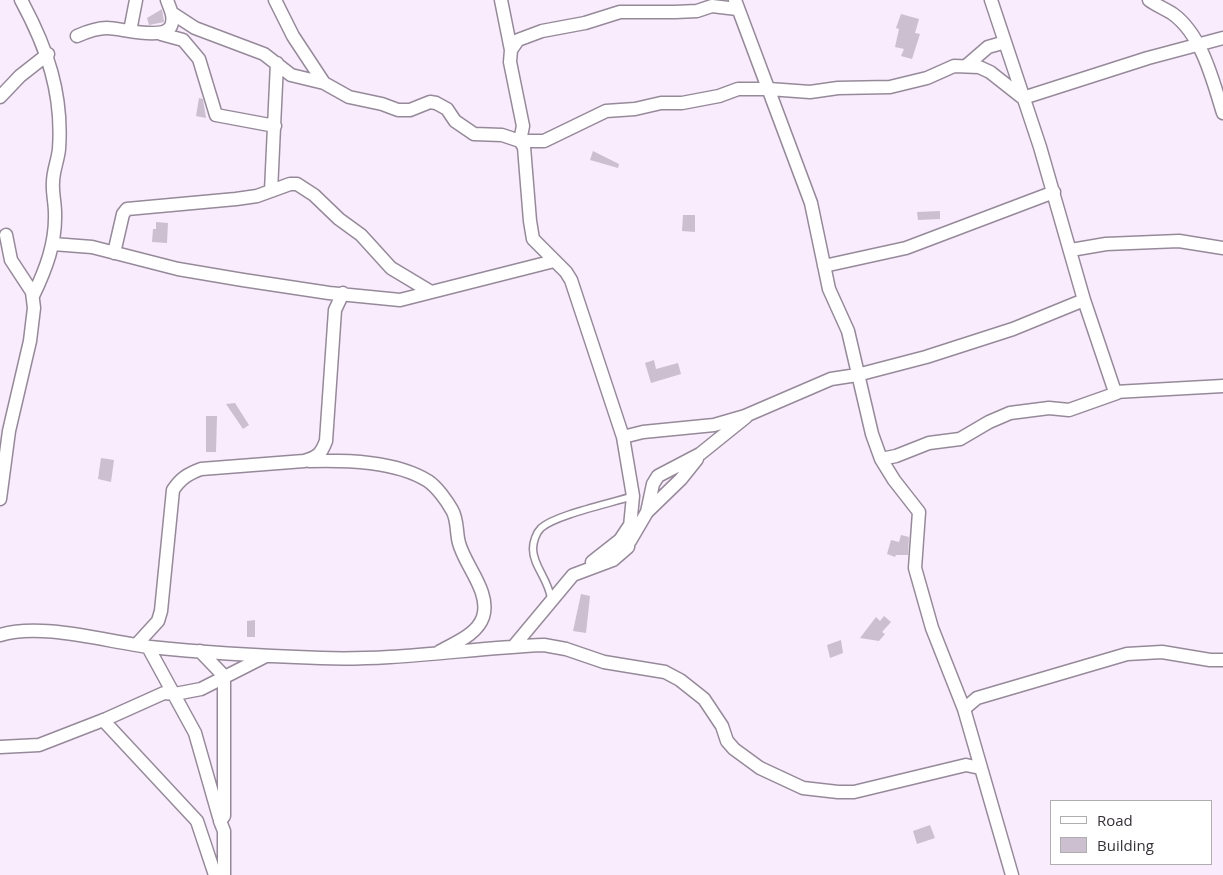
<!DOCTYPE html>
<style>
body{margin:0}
#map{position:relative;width:1223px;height:875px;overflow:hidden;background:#f8ecfd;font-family:"Open Sans",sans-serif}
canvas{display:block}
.legend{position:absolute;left:1050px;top:800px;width:162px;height:65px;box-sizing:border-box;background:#fff;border:1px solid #afadaf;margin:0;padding:6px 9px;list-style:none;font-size:15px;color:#363138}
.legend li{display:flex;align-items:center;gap:10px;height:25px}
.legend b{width:25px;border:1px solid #afadaf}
</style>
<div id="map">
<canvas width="1223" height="875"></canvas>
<ul class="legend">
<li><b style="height:6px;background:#fff"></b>Road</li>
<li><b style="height:14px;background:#ccbfd0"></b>Building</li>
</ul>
</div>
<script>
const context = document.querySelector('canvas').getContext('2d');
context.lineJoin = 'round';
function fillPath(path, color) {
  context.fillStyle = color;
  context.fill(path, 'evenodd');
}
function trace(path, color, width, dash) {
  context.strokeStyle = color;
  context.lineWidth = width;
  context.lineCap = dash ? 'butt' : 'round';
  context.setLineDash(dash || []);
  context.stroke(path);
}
fillPath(new Path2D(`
 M 162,9 L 164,22 L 149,25 L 147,18 Z
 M 901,14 L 919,19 L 915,33 L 920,34 L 912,59 L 901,56 L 904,49 L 895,47 L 899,29 L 896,28 Z
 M 199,98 L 203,99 L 206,118 L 196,116 Z
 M 593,151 L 619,164 L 618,168 L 590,160 Z
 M 940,211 L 940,219 L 918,220 L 917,212 Z
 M 683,215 L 695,215 L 695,232 L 682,231 Z
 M 156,222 L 168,223 L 167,243 L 152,242 L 153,229 L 156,229 Z
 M 654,360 L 656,369 L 678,363 L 681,374 L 651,383 L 645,363 Z
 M 235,403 L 249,425 L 243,429 L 226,404 Z
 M 206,416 L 217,416 L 216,452 L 206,452 Z
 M 101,458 L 114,460 L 111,482 L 98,479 Z
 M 901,535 L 909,537 L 908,555 L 896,555 L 895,557 L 887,554 L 891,540 L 899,542 Z
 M 581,594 L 590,596 L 586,633 L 573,631 Z
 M 884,616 L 891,622 L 882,632 L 885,634 L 879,641 L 860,638 L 876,617 L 880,621 Z
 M 255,620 L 255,637 L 247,637 L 247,621 Z
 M 841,640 L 843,653 L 830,658 L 827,645 Z
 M 930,825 L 935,838 L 917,844 L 913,831 Z`), '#ccbfd0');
const service = new Path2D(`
 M 551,599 C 549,580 533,566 533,549 C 533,542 536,533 541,528 C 555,515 612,503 633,496`);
const minor = new Path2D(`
 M 21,0 C 47,48 63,93 59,149 C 58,160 53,171 53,182 C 52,192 55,202 55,213 C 56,243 46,269 33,296
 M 275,0 L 293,36 L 324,83
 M 501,0 L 511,50
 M 735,0 L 811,203 L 829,289 L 848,331 L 872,434 L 881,459 L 894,480 L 919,512 L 915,568 L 932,628 L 964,709 L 1012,875
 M 991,0 L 1040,147 L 1084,300 L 1115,392 L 1223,386
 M 1149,0 C 1157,6 1166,9 1173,14 C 1202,35 1213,81 1223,113
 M 172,13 L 195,28 L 264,54 L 291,75 L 324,83 L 349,97 L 382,104 L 398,110 L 410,110 L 430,102 L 436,103 L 447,109 L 455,121 L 474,134 L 502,135 L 520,141 L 544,141 L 606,111 L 635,109 L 661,103 L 682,103 L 719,96 L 738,89 L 769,89 L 810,92 L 838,88 L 890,87 L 927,78 L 954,66 L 979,67 L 990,72 L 1023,98 L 1148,58 L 1223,38
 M 130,31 L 136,0
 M 161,34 L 183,40 L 199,59 L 216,115 L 275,126
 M 77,36 C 86,32 97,28 107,28 C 121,28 164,41 171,26 C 175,17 170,9 167,0
 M 966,66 L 988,47 L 1002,43 L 1006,45
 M 0,97 L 20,76 L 48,54
 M 271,191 L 277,63
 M 53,244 L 92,247 L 178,269 L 243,280 L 329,293 L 400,300 L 554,261
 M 1071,250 L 1106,244 L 1179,241 L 1223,248
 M 114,253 L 123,214 L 127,209 L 236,199 L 257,196 L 290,184 L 297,184 L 314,195 L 339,219 L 361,235 L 391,268 L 431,292
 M 824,266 L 906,248 L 1054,192
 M 623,437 L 643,432 L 714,425 L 745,416 L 831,379 L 857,375 L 926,357 L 1013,329 L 1084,300
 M 881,459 L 896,456 L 929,443 L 960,439 L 989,422 L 1010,413 L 1049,408 L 1069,410 L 1117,393
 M 309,461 C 346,460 396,461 428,481 C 437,487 447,501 452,510 C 458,520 456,533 459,543 C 465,566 491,592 483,617 C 477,635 454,643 439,652
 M 0,499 L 9,431 L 30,341 L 34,308 L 32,292 L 11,260 L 6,235
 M 647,512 L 681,479 L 697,459
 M 630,541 L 647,512 L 653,484 L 658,476 L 700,454 L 746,417
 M 592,562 L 620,540 L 630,525
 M 0,635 C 41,622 107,642 150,647 C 206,653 264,656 321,658 C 395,661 470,648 544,645 L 566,649 L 604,662 L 665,672 L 680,680 L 704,699 L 722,726 L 727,741 L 734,749 L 760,768 L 803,788 L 838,792 L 854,792 L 966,765 L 980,768
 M 137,644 L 158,621 L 161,611 L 173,490 C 181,478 188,474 201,469 L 304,461 C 318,457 321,454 326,441 L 335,310 L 343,293
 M 148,647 L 195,733 L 219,817
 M 513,647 L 573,575 L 613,560 L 628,547 L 633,496 L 623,437 L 571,280 L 566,272 L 533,239 L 530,221 L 524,147 L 520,141 L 523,126 L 510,62 L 511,50 L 518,40 L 542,31 L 585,23 L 620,12 L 675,12 L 697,11 L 712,6 L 737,9
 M 200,651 L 224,676 L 224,816 L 220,821 L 224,831 L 224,875
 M 964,709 L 977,698 L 1127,654 L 1162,652 L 1210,660 L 1223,660
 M 103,720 L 197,821 L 215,875
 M 0,747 L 39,745 L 106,719 L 164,693 L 175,694 L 201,689 L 266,656`);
trace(service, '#968a9a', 9);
trace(minor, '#968a9a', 15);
trace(service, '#fff', 6);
trace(minor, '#fff', 12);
</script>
